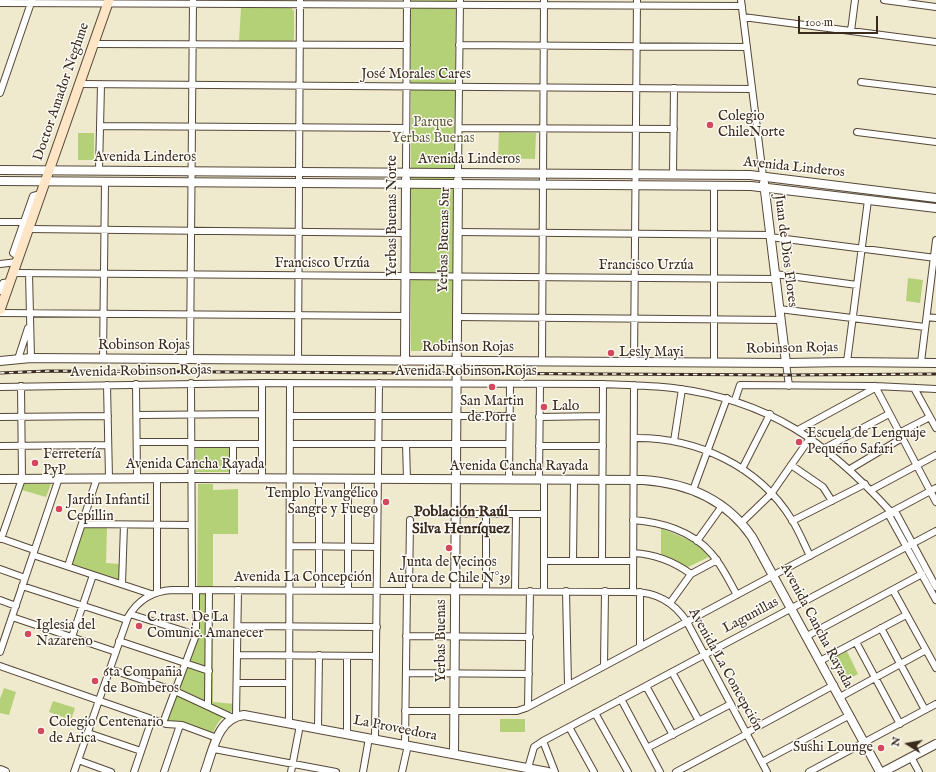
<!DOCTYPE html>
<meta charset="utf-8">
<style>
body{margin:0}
#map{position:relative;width:936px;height:772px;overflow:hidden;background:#efe9ce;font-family:"IM FELL English",serif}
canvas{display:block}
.north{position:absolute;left:888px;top:724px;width:40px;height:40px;-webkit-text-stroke:3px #fdfcf7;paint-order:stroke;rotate:281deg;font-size:11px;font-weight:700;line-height:16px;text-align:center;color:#3b2a1e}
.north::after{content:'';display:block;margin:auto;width:14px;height:18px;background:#3b2a1e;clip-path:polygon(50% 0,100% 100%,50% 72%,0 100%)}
.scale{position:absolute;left:798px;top:16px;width:80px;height:18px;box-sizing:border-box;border:2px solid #3b2a1e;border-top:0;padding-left:5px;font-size:12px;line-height:14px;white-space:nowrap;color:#3b2a1e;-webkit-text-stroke:3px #fdfcf7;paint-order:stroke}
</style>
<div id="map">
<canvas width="936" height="772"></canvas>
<div class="north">N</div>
<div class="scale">100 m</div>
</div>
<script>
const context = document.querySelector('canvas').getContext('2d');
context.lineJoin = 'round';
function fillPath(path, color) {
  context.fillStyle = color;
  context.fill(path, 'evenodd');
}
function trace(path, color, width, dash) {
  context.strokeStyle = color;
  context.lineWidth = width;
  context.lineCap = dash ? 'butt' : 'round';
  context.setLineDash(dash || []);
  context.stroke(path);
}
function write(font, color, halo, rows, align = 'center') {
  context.font = font + ' "IM FELL English",serif';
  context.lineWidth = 3;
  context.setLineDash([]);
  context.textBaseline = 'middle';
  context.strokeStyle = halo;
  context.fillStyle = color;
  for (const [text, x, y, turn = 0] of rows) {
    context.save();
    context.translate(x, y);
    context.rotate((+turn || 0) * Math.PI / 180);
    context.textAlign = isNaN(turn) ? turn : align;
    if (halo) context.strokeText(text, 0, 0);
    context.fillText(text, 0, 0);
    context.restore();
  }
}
fillPath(new Path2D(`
 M 411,0 L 456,0 L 452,351 L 411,351 Z
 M 241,8 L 291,8 L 294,11 L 294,39 L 293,41 L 239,41 Z
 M 499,132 L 536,133 L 535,159 L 498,158 Z
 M 78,133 L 94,133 L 94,160 L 78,160 Z
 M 908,278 L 923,280 L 920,303 L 906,301 Z
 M 196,446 L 230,446 L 230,472 L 196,472 Z
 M 24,484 L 51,484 L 46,497 L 22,490 Z
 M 198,484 L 213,484 L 213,490 L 238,489 L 238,534 L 213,534 L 213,702 L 235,704 L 235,710 C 223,715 218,721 213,733 L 182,722 L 168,721 L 168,718 L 197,634 Z
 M 85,528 L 107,528 L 106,563 L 120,564 L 120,580 L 70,564 L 82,529 Z
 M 661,528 L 698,544 L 711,556 L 686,568 L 661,554 Z
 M 847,651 L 858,674 L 844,682 L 832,659 Z
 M 4,688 L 16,692 L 9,715 L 0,713 L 0,699 Z
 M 53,701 L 75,708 L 71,720 L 49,712 Z
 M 500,719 L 525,719 L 525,732 L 500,732 Z`), '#b5d177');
const minor = new Path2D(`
 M 741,0 L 763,176
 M 884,0 L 936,7
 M 0,3 L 742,6
 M 743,17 L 936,42
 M 851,31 L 855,0
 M 94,44 L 407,45
 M 459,45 L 747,47
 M 861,82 L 936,91
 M 79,84 L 752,89
 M 0,93 L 32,0
 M 100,126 L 406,128
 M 459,128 L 674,129
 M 857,132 L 936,142
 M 99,170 L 101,85
 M 406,173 L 407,0
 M 458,173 L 460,0
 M 673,175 L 674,88
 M 714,186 L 714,363
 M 0,222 L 24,222
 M 28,229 L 406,233
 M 458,232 L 770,235
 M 770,237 L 936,258
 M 19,257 L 13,253 L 33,196 L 41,194
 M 0,264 L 17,262
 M 13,273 L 776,279
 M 29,273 L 31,358
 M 775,274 L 857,285
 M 0,291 L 3,283 L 10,282
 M 779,309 L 925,327
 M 0,313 L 405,316
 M 457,317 L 781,320
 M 927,317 L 936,318
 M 18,359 L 28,328
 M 103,359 L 105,182
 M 190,359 L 193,1
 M 298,360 L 300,0
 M 542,362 L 544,0
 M 634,362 L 637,0
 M 847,362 L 868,200
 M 921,362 L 936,240
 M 786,363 L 789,386
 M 191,383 L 192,590
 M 262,383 L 262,478
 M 136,384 L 137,478
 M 107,385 L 109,478
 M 875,386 L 936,502
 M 0,387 L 262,383 L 603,384 C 626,385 649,385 673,388 C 769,400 827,442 891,512 L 896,513 L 936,587
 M 914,388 L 936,428
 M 735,400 L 740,385 L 875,386 L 936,389
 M 137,415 L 262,414
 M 290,416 L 510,416
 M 0,417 L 108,416
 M 539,417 L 603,416
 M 798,430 L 875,388
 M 899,433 L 930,417
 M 634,438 C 696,437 759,466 792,520 C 799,531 804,544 810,556
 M 674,441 L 682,389
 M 137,442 L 191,442
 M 191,444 L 262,444
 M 233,444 L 233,478
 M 290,444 L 509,444
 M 406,444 L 407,479
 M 0,446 L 108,445
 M 539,446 L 603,446
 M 825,448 L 889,414
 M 791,465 L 823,487 L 832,501
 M 742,469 L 770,414
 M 850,469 L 902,438
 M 348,478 L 348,590
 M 509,479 L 510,384
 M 539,480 L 540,384
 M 693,490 L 727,398
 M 871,490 L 936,455
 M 891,512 L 890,517 L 936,600
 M 456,514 L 544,514
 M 486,514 L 486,591
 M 633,520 C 661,522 692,531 711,553 C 722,565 729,581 737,595
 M 792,521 L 865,484
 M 741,523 L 771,494 L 810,438
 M 82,524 L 191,525
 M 0,538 L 34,550
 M 1,539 L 22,479 L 21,386
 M 697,541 L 722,506
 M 290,546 L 377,547
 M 633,553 C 655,554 673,561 691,574
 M 33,555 L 151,594
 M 544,561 L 633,561
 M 573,561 L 574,480
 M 602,561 L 603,384
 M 68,566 L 97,478
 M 0,569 L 25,578
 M 122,584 L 124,525
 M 22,586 L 127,620
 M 319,590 L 319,478
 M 893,590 L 936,668
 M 409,591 L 410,520
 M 515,591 L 516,514
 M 544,591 L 544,480
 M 566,591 L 568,685
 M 157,592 L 157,478
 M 633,592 L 634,385
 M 0,600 L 16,606
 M 670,603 L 691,574 L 717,560
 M 130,614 L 196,635
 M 12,617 L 116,652
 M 238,626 L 377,627
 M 881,628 L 925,710
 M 406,636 L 530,637
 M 807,636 L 922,574
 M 72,637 L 93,575
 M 119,641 L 209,671
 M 856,642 L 900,724
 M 640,647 L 640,592
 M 0,652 L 59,478
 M 237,655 L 376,656
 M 347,656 L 347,734
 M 820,661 L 906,615
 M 0,666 L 166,724 L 182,725 L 217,738
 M 604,666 L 605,591
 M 110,669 L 175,691 L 233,718
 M 672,672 L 699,721
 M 406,673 L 529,674
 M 237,683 L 289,683
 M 646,686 L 673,735
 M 840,697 L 926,650
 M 621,699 L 660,772
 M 208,706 L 209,590
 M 528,706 L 530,591
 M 405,711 L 517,711 L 526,708 L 936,488
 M 595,713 L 628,772
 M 236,717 L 238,590
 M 163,723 L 196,635 L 196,590
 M 289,723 L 290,383
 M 569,727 L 594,772
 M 318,728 L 319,655
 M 88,733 L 141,751
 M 746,733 L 834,685
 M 375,739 L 379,383
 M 543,741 L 555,772
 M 405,744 L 407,591
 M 647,748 L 731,704
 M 214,749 L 336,772
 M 911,757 L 919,772
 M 78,760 L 111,772
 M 762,762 L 850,715
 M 528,768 L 534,747 L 543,741 L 936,531
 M 74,772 L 128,617 C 138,600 153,591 172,590 L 633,592 C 656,592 674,602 687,622 L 767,772
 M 134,772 L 152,719
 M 164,772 L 180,725
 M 291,772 L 300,725
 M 363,772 L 369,738
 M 402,772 L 408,745
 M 676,772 L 747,734
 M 809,772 L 936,704`);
const tertiary = new Path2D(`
 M 0,170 L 750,175 L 936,198
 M 0,181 L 751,186 L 936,208
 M 764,183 L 786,363
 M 0,361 L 31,358 L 786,363 L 847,362 L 936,363
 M 405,361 L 406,179
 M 0,479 L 191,478 L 643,480 C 687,483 726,499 752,537 L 880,772
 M 454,754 L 458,180
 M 0,770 L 5,772
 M 205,772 C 213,751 217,718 244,715 L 548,772
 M 883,772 L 936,744`);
const secondary = new Path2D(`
 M 0,310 L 109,0`);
trace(minor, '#564738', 8);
trace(tertiary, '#564738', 10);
trace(secondary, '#564738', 11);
trace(minor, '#fff', 6);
trace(tertiary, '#fff', 8);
trace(secondary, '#fde5c5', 9);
const rail = new Path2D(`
 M 0,373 L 48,371 L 787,375 L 936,374`);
trace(rail, '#3b2a1e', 3);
trace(rail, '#fdfcf7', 1.5, [4.5]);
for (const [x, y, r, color] of [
 [710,125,4,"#d1495b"],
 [611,353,4,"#d1495b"],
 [492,387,4,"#d1495b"],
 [544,407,4,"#d1495b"],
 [799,442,4,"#d1495b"],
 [35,463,4,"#d1495b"],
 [386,502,4,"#d1495b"],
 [59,509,4,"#d1495b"],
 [449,548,4,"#d1495b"],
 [139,626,4,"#d1495b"],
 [28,634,4,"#d1495b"],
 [95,681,4,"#d1495b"],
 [41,731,4,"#d1495b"],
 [881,748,4,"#d1495b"]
]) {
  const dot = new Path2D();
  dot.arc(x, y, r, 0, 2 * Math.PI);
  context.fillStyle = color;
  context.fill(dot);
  trace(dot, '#fdfcf7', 1.5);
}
write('14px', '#3b2a1e', '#fdfcf7', [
 ["José Morales Cares",416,75],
 ["Doctor Amador Neghme",62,92,-71],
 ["Avenida Linderos",145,158],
 ["Avenida Linderos",469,160],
 ["Avenida Linderos",794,168,6],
 ["Yerbas Buenas Norte",393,216,-90],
 ["Yerbas Buenas Sur",445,240,-89],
 ["Juan de Dios Flores",785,251,83],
 ["Francisco Urzúa",322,264],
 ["Francisco Urzúa",646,266],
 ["Robinson Rojas",144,346],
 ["Robinson Rojas",468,348],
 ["Robinson Rojas",792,349,-1],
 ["Avenida Robinson Rojas",141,372,-1],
 ["Avenida Robinson Rojas",466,372],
 ["Avenida Cancha Rayada",195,465],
 ["Avenida Cancha Rayada",519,467],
 ["Avenida La Concepción",303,578],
 ["Lagunillas",751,616,-28],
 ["Avenida Cancha Rayada",816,626,62],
 ["Yerbas Buenas",442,641,-90],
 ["Avenida La Concepción",725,670,61],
 ["La Proveedora",395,729,11]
]);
write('14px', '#3b2a1e', '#fdfcf7', [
 ["Colegio",718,117],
 ["ChileNorte",718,133],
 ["Lesly Mayi",619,353],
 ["San Martin",492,402,"center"],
 ["de Porre",492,418,"center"],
 ["Lalo",552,407],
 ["Escuela de Lenguaje",807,434],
 ["Pequeño Safari",807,450],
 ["Ferretería",43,455],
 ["PyP",43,471],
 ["Templo Evangélico",378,494,"right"],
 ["Sangre y Fuego",378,510,"right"],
 ["Jardin Infantil",67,501],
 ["Cepillin",67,517],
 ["Junta de Vecinos",449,563,"center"],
 ["Aurora de Chile N°39",449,579,"center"],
 ["C.trast. De La",147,618],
 ["Comunic. Amanecer",147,634],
 ["Iglesia del",36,626],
 ["Nazareno",36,642],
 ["6ta Compañia",103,673],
 ["de Bomberos",103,689],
 ["Colegio Centenario",49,723],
 ["de Arica",49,739],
 ["Sushi Lounge",873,748,"right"]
], 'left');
write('14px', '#605c39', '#fdfcf7', [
 ["Parque",433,123],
 ["Yerbas Buenas",433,139]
]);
write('bold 15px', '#3b2a1e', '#fdfcf7', [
 ["Población Raúl",461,513],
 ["Silva Henríquez",461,530]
]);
</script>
